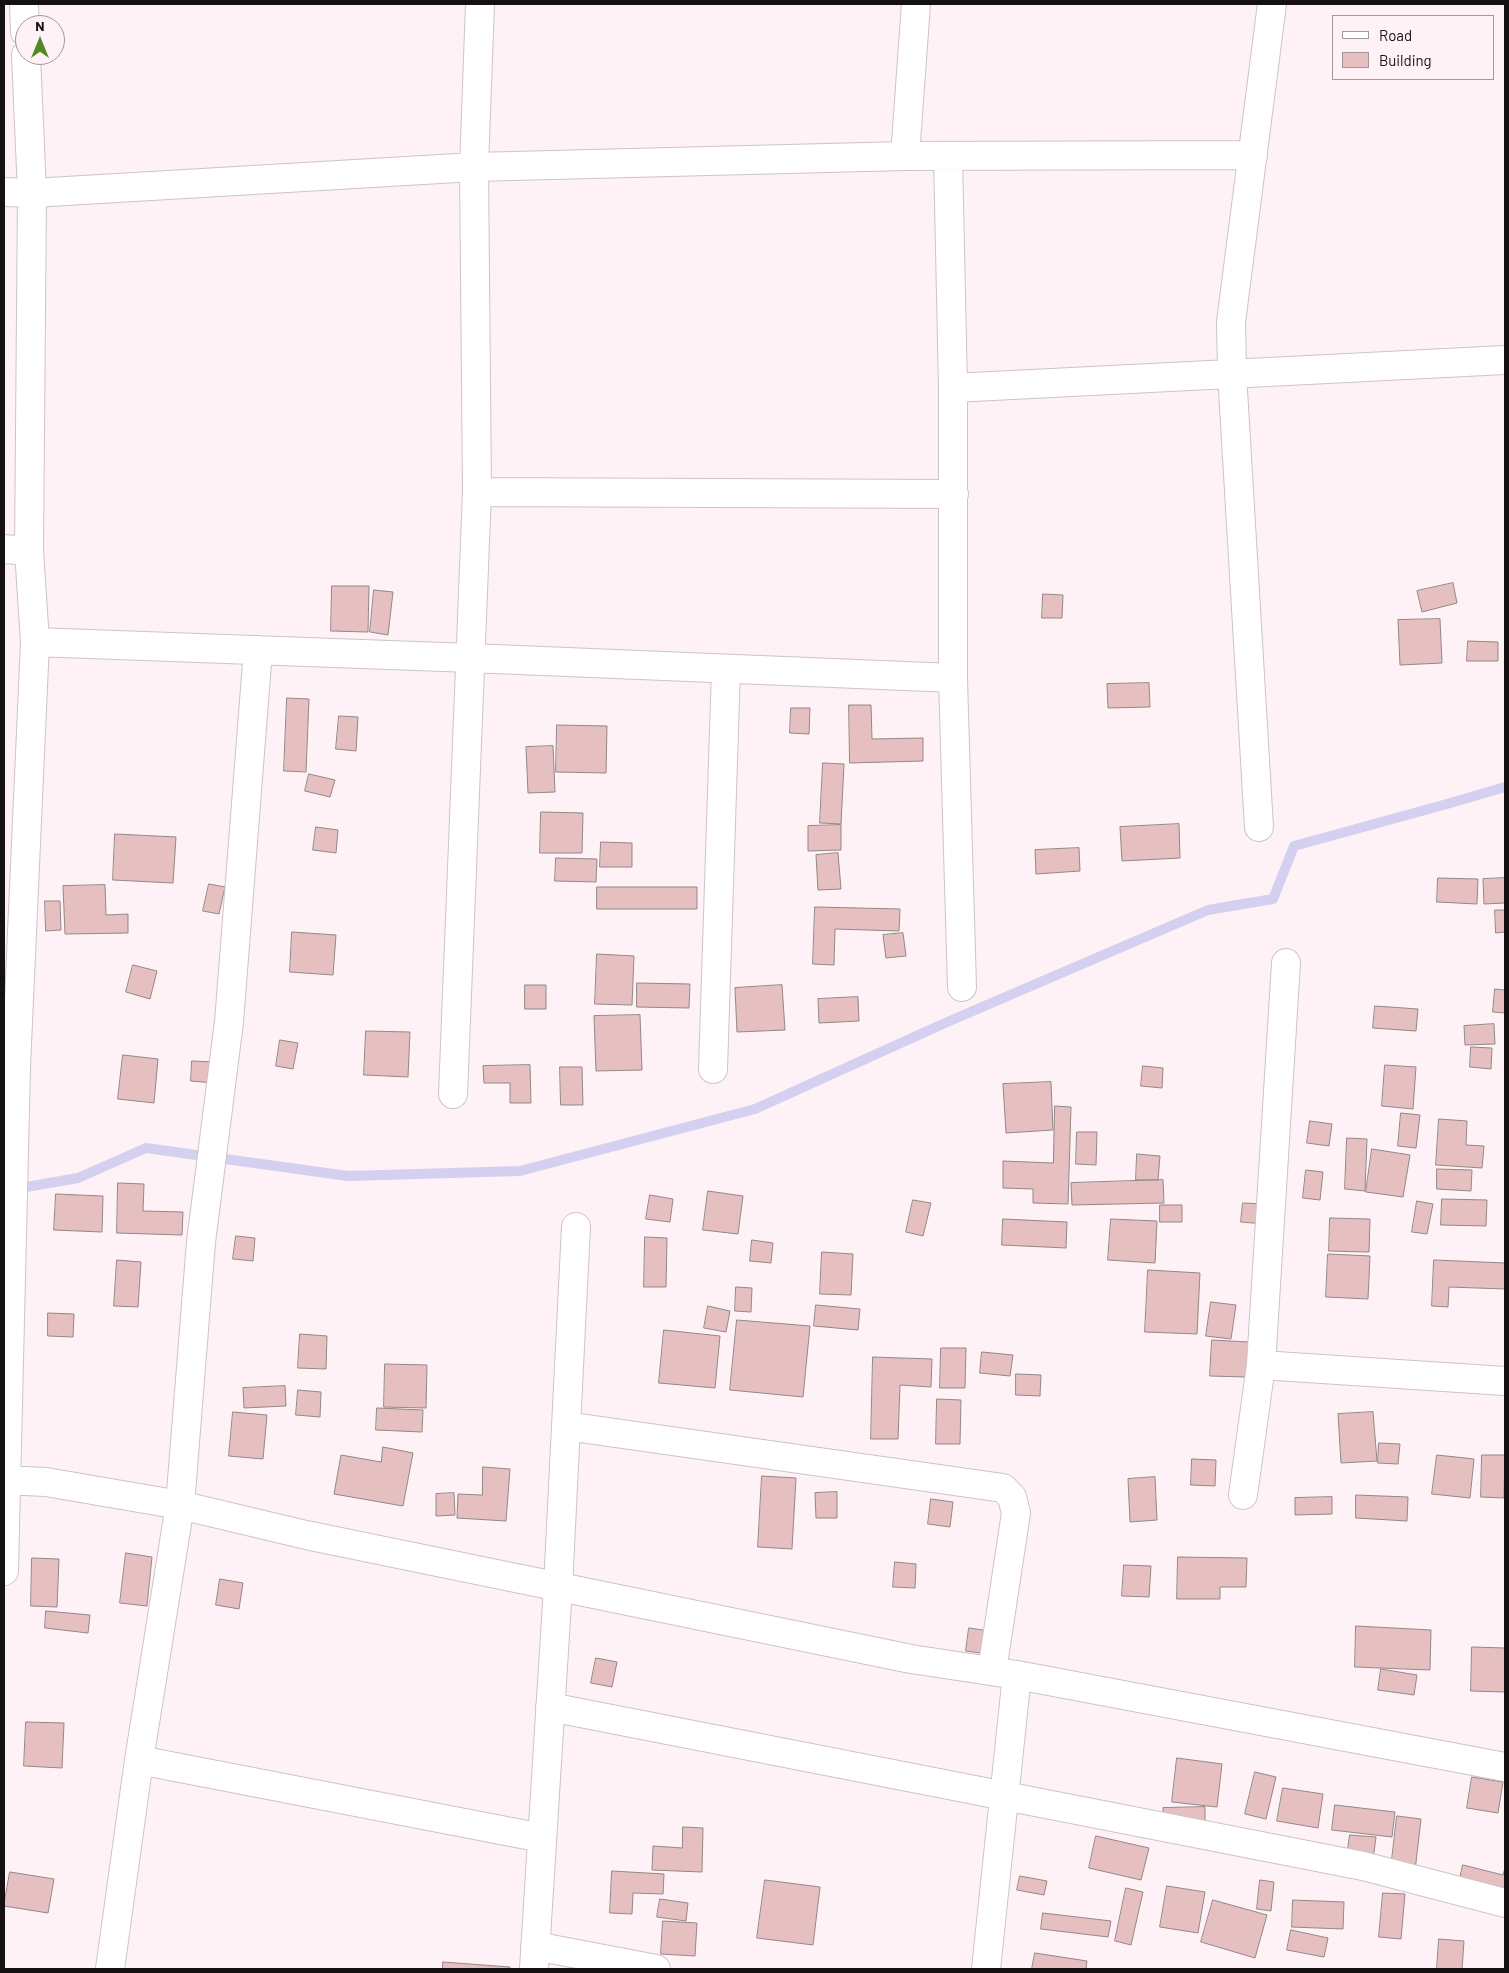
<!DOCTYPE html>
<style>
body{margin:0}
#map{position:relative;width:1509px;height:1973px;overflow:hidden;background:#fef2f7;font-family:Barlow,sans-serif}
canvas{display:block}
.frame{position:absolute;inset:0;border:5px solid #151113;pointer-events:none}
.legend{position:absolute;left:1332px;top:15px;width:162px;height:65px;box-sizing:border-box;background:#fef2f7;border:1px solid #a1989c;margin:0;padding:6px 9px;list-style:none;font-size:15px;color:#151113}
.legend li{display:flex;align-items:center;gap:10px;height:25px}
.legend b{width:25px;border:1px solid #a1989c}
.north{position:absolute;left:15px;top:15px;width:50px;height:50px;box-sizing:border-box;background:#fef2f7;border:1px solid #a1989c;border-radius:50%;rotate:0deg;font-size:14px;font-weight:700;line-height:20px;text-align:center;color:#151113}
.north::after{content:'';display:block;margin:auto;width:18px;height:22px;background:#528924;clip-path:polygon(50% 0,100% 100%,50% 72%,0 100%)}
</style>
<div id="map">
<canvas width="1509" height="1973"></canvas>
<div class="frame"></div>
<ul class="legend">
<li><b style="height:6px;background:#fff"></b>Road</li>
<li><b style="height:14px;background:#e6bfc0"></b>Building</li>
</ul>
<div class="north">N</div>
</div>
<script>
const context = document.querySelector('canvas').getContext('2d');
context.lineJoin = 'round';
function trace(path, color, width, dash) {
  context.strokeStyle = color;
  context.lineWidth = width;
  context.lineCap = dash ? 'butt' : 'round';
  context.setLineDash(dash || []);
  context.stroke(path);
}
function fillPath(path, color) {
  context.fillStyle = color;
  context.fill(path, 'evenodd');
}
trace(new Path2D(`
 M 15,1189 L 78,1178 L 146,1148 L 348,1176 L 520,1171 L 755,1109 L 945,1023 L 1208,910 L 1273,899 L 1294,846 L 1447,804 L 1505,787`), '#d3d0f0', 10);
const building = new Path2D(`
 M 1453,583 L 1457,603 L 1422,612 L 1417,591 Z
 M 332,586 L 369,586 L 368,632 L 331,631 Z
 M 374,590 L 393,592 L 388,635 L 370,632 Z
 M 1043,594 L 1063,595 L 1062,618 L 1042,618 Z
 M 1440,619 L 1442,663 L 1400,665 L 1398,620 Z
 M 1468,641 L 1498,642 L 1498,661 L 1467,661 Z
 M 1149,683 L 1150,707 L 1108,708 L 1107,684 Z
 M 287,698 L 309,699 L 306,772 L 284,771 Z
 M 849,705 L 871,705 L 872,739 L 923,738 L 923,761 L 850,763 Z
 M 791,708 L 810,708 L 809,734 L 790,733 Z
 M 339,716 L 358,717 L 356,751 L 336,749 Z
 M 557,725 L 607,726 L 606,773 L 556,772 Z
 M 553,746 L 555,792 L 528,793 L 526,747 Z
 M 823,763 L 844,764 L 841,824 L 820,823 Z
 M 309,774 L 335,780 L 330,797 L 305,791 Z
 M 541,812 L 583,813 L 582,853 L 540,853 Z
 M 1179,824 L 1180,858 L 1122,861 L 1120,827 Z
 M 841,825 L 841,850 L 808,851 L 808,826 Z
 M 316,827 L 338,830 L 336,853 L 313,850 Z
 M 115,834 L 176,837 L 173,883 L 113,880 Z
 M 601,842 L 632,843 L 632,867 L 600,867 Z
 M 1079,848 L 1080,871 L 1036,874 L 1035,850 Z
 M 838,853 L 841,889 L 818,890 L 816,855 Z
 M 556,858 L 597,859 L 596,882 L 555,881 Z
 M 1438,878 L 1478,879 L 1477,904 L 1437,902 Z
 M 1505,878 L 1505,903 L 1484,904 L 1483,879 Z
 M 209,884 L 225,887 L 219,914 L 203,911 Z
 M 105,885 L 106,915 L 128,914 L 128,933 L 65,934 L 63,886 Z
 M 597,887 L 697,887 L 697,909 L 597,909 Z
 M 45,901 L 60,901 L 61,930 L 46,931 Z
 M 815,907 L 900,909 L 899,931 L 835,929 L 834,965 L 813,964 Z
 M 1495,910 L 1505,910 L 1505,932 L 1496,933 Z
 M 292,932 L 336,935 L 333,975 L 290,972 Z
 M 903,933 L 906,956 L 886,958 L 883,935 Z
 M 597,954 L 634,956 L 632,1005 L 595,1004 Z
 M 133,965 L 157,971 L 150,999 L 126,992 Z
 M 637,983 L 690,984 L 689,1008 L 637,1007 Z
 M 525,985 L 546,985 L 546,1009 L 525,1009 Z
 M 782,985 L 785,1030 L 737,1032 L 735,988 Z
 M 1495,989 L 1505,990 L 1505,1013 L 1493,1012 Z
 M 858,997 L 859,1021 L 819,1023 L 818,999 Z
 M 1375,1006 L 1418,1009 L 1416,1031 L 1373,1028 Z
 M 640,1015 L 642,1070 L 596,1071 L 594,1016 Z
 M 1494,1024 L 1495,1044 L 1465,1045 L 1464,1026 Z
 M 366,1031 L 410,1032 L 408,1077 L 364,1075 Z
 M 280,1040 L 298,1043 L 293,1069 L 276,1066 Z
 M 1471,1047 L 1492,1048 L 1491,1069 L 1470,1067 Z
 M 123,1055 L 158,1059 L 154,1103 L 118,1099 Z
 M 192,1061 L 215,1062 L 213,1083 L 191,1081 Z
 M 530,1065 L 531,1103 L 510,1103 L 510,1083 L 484,1083 L 483,1066 Z
 M 1385,1065 L 1416,1067 L 1413,1109 L 1382,1106 Z
 M 1143,1066 L 1163,1068 L 1162,1088 L 1141,1086 Z
 M 560,1067 L 582,1067 L 583,1105 L 561,1105 Z
 M 1051,1082 L 1053,1130 L 1006,1133 L 1003,1084 Z
 M 1055,1106 L 1071,1107 L 1068,1204 L 1033,1203 L 1033,1189 L 1003,1188 L 1003,1161 L 1053,1163 Z
 M 1401,1113 L 1420,1115 L 1416,1148 L 1398,1146 Z
 M 1439,1119 L 1467,1121 L 1466,1145 L 1484,1146 L 1482,1168 L 1436,1165 Z
 M 1310,1121 L 1332,1124 L 1329,1146 L 1307,1143 Z
 M 1077,1132 L 1097,1132 L 1096,1165 L 1076,1164 Z
 M 1347,1138 L 1367,1139 L 1365,1191 L 1345,1189 Z
 M 1372,1149 L 1410,1155 L 1403,1197 L 1366,1192 Z
 M 1137,1154 L 1160,1156 L 1158,1180 L 1136,1180 Z
 M 1437,1169 L 1472,1170 L 1471,1191 L 1437,1189 Z
 M 1306,1170 L 1323,1172 L 1320,1200 L 1303,1198 Z
 M 1163,1180 L 1164,1203 L 1072,1205 L 1071,1183 Z
 M 118,1183 L 144,1184 L 143,1211 L 183,1212 L 182,1235 L 117,1233 Z
 M 708,1191 L 743,1196 L 738,1234 L 703,1230 Z
 M 56,1194 L 103,1196 L 102,1232 L 54,1230 Z
 M 650,1195 L 673,1199 L 670,1222 L 646,1219 Z
 M 1442,1199 L 1487,1200 L 1486,1226 L 1441,1225 Z
 M 913,1200 L 931,1203 L 923,1236 L 906,1232 Z
 M 1417,1201 L 1433,1204 L 1427,1234 L 1412,1232 Z
 M 1243,1203 L 1266,1204 L 1264,1224 L 1241,1222 Z
 M 1160,1205 L 1182,1205 L 1182,1222 L 1160,1222 Z
 M 1330,1218 L 1370,1219 L 1369,1252 L 1329,1251 Z
 M 1003,1219 L 1067,1222 L 1066,1248 L 1002,1245 Z
 M 1111,1219 L 1157,1221 L 1155,1263 L 1108,1260 Z
 M 236,1236 L 255,1238 L 253,1261 L 233,1259 Z
 M 645,1237 L 667,1238 L 666,1287 L 644,1287 Z
 M 752,1240 L 773,1243 L 771,1263 L 750,1261 Z
 M 822,1252 L 853,1254 L 851,1295 L 820,1294 Z
 M 1328,1254 L 1370,1256 L 1368,1299 L 1326,1297 Z
 M 117,1260 L 141,1262 L 138,1307 L 114,1306 Z
 M 1434,1260 L 1505,1263 L 1505,1289 L 1449,1287 L 1448,1307 L 1432,1306 Z
 M 1148,1270 L 1200,1273 L 1197,1334 L 1145,1332 Z
 M 736,1287 L 752,1288 L 751,1312 L 735,1311 Z
 M 1211,1302 L 1236,1305 L 1231,1339 L 1206,1336 Z
 M 816,1305 L 860,1309 L 858,1330 L 814,1326 Z
 M 708,1306 L 730,1311 L 726,1332 L 704,1328 Z
 M 48,1313 L 74,1314 L 73,1337 L 48,1336 Z
 M 737,1320 L 810,1326 L 803,1397 L 730,1390 Z
 M 664,1330 L 720,1336 L 715,1388 L 659,1383 Z
 M 300,1334 L 327,1336 L 326,1369 L 298,1368 Z
 M 1212,1340 L 1249,1342 L 1247,1377 L 1210,1376 Z
 M 941,1348 L 966,1348 L 965,1388 L 940,1388 Z
 M 982,1352 L 1013,1355 L 1010,1376 L 980,1373 Z
 M 873,1357 L 932,1359 L 931,1387 L 900,1385 L 898,1439 L 871,1439 Z
 M 385,1364 L 427,1365 L 426,1408 L 384,1407 Z
 M 1016,1374 L 1041,1375 L 1040,1396 L 1016,1395 Z
 M 285,1386 L 286,1406 L 244,1408 L 243,1388 Z
 M 298,1390 L 321,1392 L 320,1417 L 296,1415 Z
 M 937,1399 L 961,1400 L 960,1444 L 936,1444 Z
 M 377,1408 L 423,1410 L 422,1432 L 376,1430 Z
 M 233,1412 L 267,1415 L 263,1459 L 229,1456 Z
 M 1373,1412 L 1377,1461 L 1341,1463 L 1338,1414 Z
 M 1379,1443 L 1400,1444 L 1398,1464 L 1378,1463 Z
 M 383,1447 L 413,1453 L 403,1506 L 334,1494 L 341,1455 L 381,1462 Z
 M 1437,1455 L 1474,1459 L 1470,1498 L 1432,1494 Z
 M 1482,1455 L 1505,1455 L 1504,1498 L 1481,1497 Z
 M 1192,1459 L 1216,1460 L 1215,1486 L 1191,1485 Z
 M 483,1467 L 510,1469 L 506,1521 L 457,1518 L 458,1494 L 482,1495 Z
 M 762,1476 L 796,1478 L 792,1549 L 758,1547 Z
 M 1155,1477 L 1157,1520 L 1130,1522 L 1128,1479 Z
 M 837,1492 L 837,1518 L 816,1518 L 815,1493 Z
 M 454,1493 L 455,1515 L 436,1516 L 436,1494 Z
 M 1356,1495 L 1408,1497 L 1407,1521 L 1356,1518 Z
 M 1332,1497 L 1332,1514 L 1295,1515 L 1295,1498 Z
 M 931,1499 L 953,1502 L 950,1527 L 928,1524 Z
 M 126,1553 L 152,1557 L 147,1606 L 120,1603 Z
 M 1178,1557 L 1247,1558 L 1246,1587 L 1220,1587 L 1220,1599 L 1177,1599 Z
 M 32,1558 L 59,1559 L 57,1607 L 31,1606 Z
 M 895,1562 L 916,1564 L 915,1588 L 893,1587 Z
 M 1124,1565 L 1151,1566 L 1149,1597 L 1122,1596 Z
 M 220,1579 L 243,1583 L 239,1609 L 216,1605 Z
 M 46,1611 L 90,1615 L 88,1633 L 45,1628 Z
 M 1356,1626 L 1431,1630 L 1430,1670 L 1355,1667 Z
 M 969,1628 L 990,1631 L 987,1654 L 966,1651 Z
 M 1472,1647 L 1505,1648 L 1505,1692 L 1471,1691 Z
 M 596,1658 L 617,1662 L 612,1687 L 591,1683 Z
 M 1381,1669 L 1417,1675 L 1414,1695 L 1378,1690 Z
 M 26,1722 L 64,1723 L 62,1768 L 24,1766 Z
 M 1177,1758 L 1222,1764 L 1217,1807 L 1172,1802 Z
 M 1255,1772 L 1276,1777 L 1266,1819 L 1245,1814 Z
 M 1472,1777 L 1503,1782 L 1498,1813 L 1467,1808 Z
 M 1283,1788 L 1323,1794 L 1318,1828 L 1277,1821 Z
 M 1335,1805 L 1395,1812 L 1392,1837 L 1332,1830 Z
 M 1205,1807 L 1205,1825 L 1163,1827 L 1163,1808 Z
 M 1397,1816 L 1421,1819 L 1415,1871 L 1391,1868 Z
 M 683,1827 L 703,1828 L 702,1872 L 652,1870 L 653,1846 L 682,1848 Z
 M 1350,1835 L 1376,1837 L 1373,1860 L 1347,1856 Z
 M 1096,1836 L 1149,1848 L 1141,1880 L 1089,1868 Z
 M 1463,1865 L 1503,1875 L 1505,1868 L 1505,1899 L 1458,1887 Z
 M 612,1871 L 664,1874 L 663,1894 L 633,1893 L 632,1914 L 610,1913 Z
 M 10,1872 L 54,1879 L 48,1913 L 4,1906 Z
 M 1020,1876 L 1047,1881 L 1044,1895 L 1017,1890 Z
 M 765,1880 L 820,1887 L 813,1945 L 757,1938 Z
 M 1260,1880 L 1274,1882 L 1271,1911 L 1257,1909 Z
 M 1167,1886 L 1205,1892 L 1198,1933 L 1160,1927 Z
 M 1126,1888 L 1143,1892 L 1131,1945 L 1115,1941 Z
 M 1383,1893 L 1405,1894 L 1401,1939 L 1379,1937 Z
 M 660,1899 L 688,1903 L 686,1921 L 657,1917 Z
 M 1213,1900 L 1267,1915 L 1255,1958 L 1201,1942 Z
 M 1293,1900 L 1344,1902 L 1343,1929 L 1292,1927 Z
 M 1043,1913 L 1111,1921 L 1108,1937 L 1041,1929 Z
 M 663,1921 L 697,1923 L 695,1956 L 661,1954 Z
 M 1291,1930 L 1328,1938 L 1324,1957 L 1287,1950 Z
 M 1439,1939 L 1464,1941 L 1462,1969 L 1437,1969 Z
 M 1035,1953 L 1087,1961 L 1086,1969 L 1032,1969 Z
 M 443,1962 L 510,1967 L 510,1969 L 443,1969 Z`);
fillPath(building, '#e6bfc0');
trace(building, '#938787', 1);
const minor = new Path2D(`
 M 24,4 L 25,32
 M 905,156 L 916,4
 M 948,156 L 953,388 L 953,678 L 962,987
 M 4,192 L 32,193 L 474,167 L 905,156 L 1253,155
 M 953,388 L 1505,360
 M 477,492 L 954,494
 M 4,549 L 29,551
 M 35,642 L 471,658 L 953,678
 M 1259,827 L 1232,373 L 1231,322 L 1272,4
 M 713,1069 L 726,669
 M 453,1094 L 477,492 L 474,167 L 480,4
 M 1261,1365 L 1505,1381
 M 566,1426 L 1003,1488 L 1012,1497 L 1016,1513 L 992,1671
 M 4,1480 L 46,1482 L 180,1505 L 306,1535 L 911,1659 L 1017,1675 L 1505,1767
 M 1243,1495 L 1261,1365 L 1286,963
 M 4,1571 L 16,1067 L 35,642 L 29,551 L 32,193 L 26,55
 M 550,1707 L 1363,1866 L 1505,1903
 M 139,1760 L 542,1838
 M 535,1946 L 656,1969
 M 110,1969 L 139,1760 L 180,1505 L 201,1242 L 229,1022 L 258,650
 M 534,1969 L 558,1587 L 576,1227
 M 986,1969 L 1017,1675`);
trace(minor, '#cec3c8', 30);
trace(minor, '#fff', 28);
</script>
